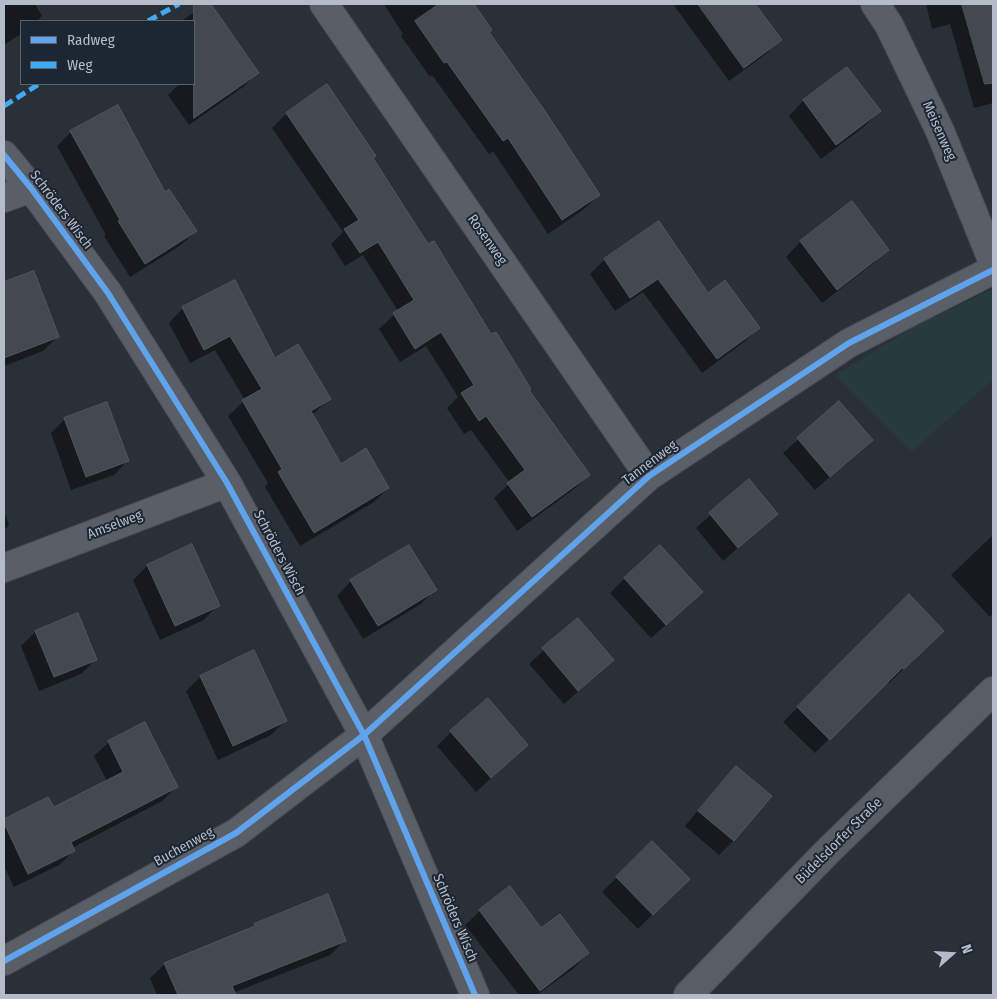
<!DOCTYPE html>
<meta charset="utf-8">
<style>
body{margin:0}
#map{position:relative;width:997px;height:999px;overflow:hidden;background:#2a3038;font-family:"Fira Sans Condensed",sans-serif}
canvas{display:block}
.frame{position:absolute;inset:0;border:5px solid #b4bcc9;pointer-events:none}
.legend{position:absolute;left:20px;top:20px;width:175px;height:65px;box-sizing:border-box;background:#1d2633;border:1px solid #59626f;margin:0;padding:6px 9px;list-style:none;font-size:15px;color:#b4bcc9}
.legend li{display:flex;align-items:center;gap:10px;height:25px}
.legend b{width:25px;border:1px solid #59626f}
.north{position:absolute;left:927px;top:929px;width:50px;height:50px;-webkit-text-stroke:4px #1d2633;paint-order:stroke;rotate:71deg;font-size:14px;font-weight:700;line-height:20px;text-align:center;color:#b4bcc9}
.north::after{content:'';display:block;margin:auto;width:18px;height:22px;background:#b4bcc9;clip-path:polygon(50% 0,100% 100%,50% 72%,0 100%)}
</style>
<div id="map">
<canvas width="997" height="999"></canvas>
<div class="frame"></div>
<ul class="legend">
<li><b style="height:6px;background:#60a3ed"></b>Radweg</li>
<li><b style="height:6px;background:#3fa9f5"></b>Weg</li>
</ul>
<div class="north">N</div>
</div>
<script>
const context = document.querySelector('canvas').getContext('2d');
context.lineJoin = 'round';
function fillPath(path, color) {
  context.fillStyle = color;
  context.fill(path, 'evenodd');
}
function trace(path, color, width, dash) {
  context.strokeStyle = color;
  context.lineWidth = width;
  context.lineCap = dash ? 'butt' : 'round';
  context.setLineDash(dash || []);
  context.stroke(path);
}
function write(font, color, halo, rows, align = 'center') {
  context.font = font + ' "Fira Sans Condensed",sans-serif';
  context.lineWidth = 4;
  context.setLineDash([]);
  context.textBaseline = 'middle';
  context.strokeStyle = halo;
  context.fillStyle = color;
  for (const [text, x, y, turn = 0] of rows) {
    context.save();
    context.translate(x, y);
    context.rotate((+turn || 0) * Math.PI / 180);
    context.textAlign = isNaN(turn) ? turn : align;
    if (halo) context.strokeText(text, 0, 0);
    context.fillText(text, 0, 0);
    context.restore();
  }
}
fillPath(new Path2D(`
 M 993,289 L 993,379 L 912,451 L 836,375 L 915,326 Z`), '#273a3e');
fillPath(new Path2D(`
 M 4,4 L 35,4 L 42,16 L 37,21 L 21,21 L 21,34 L 4,45 Z
 M 207,4 L 210,4 L 257,73 L 243,87 L 189,125 L 168,95 L 179,84 L 194,84 L 194,21 L 181,21 Z
 M 384,4 L 472,4 L 490,30 L 488,33 L 599,195 L 584,209 L 548,234 L 493,151 L 489,154 L 432,75 L 430,77 L 401,36 L 403,34 Z
 M 673,4 L 754,4 L 780,40 L 766,54 L 729,81 Z
 M 926,4 L 993,4 L 993,103 L 974,108 L 950,24 L 932,29 Z
 M 847,69 L 879,111 L 865,126 L 821,159 L 789,116 L 803,101 Z
 M 286,114 L 372,158 L 428,246 L 588,475 L 574,489 L 517,531 L 494,498 L 510,483 L 471,430 L 464,434 L 447,408 L 458,397 L 426,346 L 400,362 L 379,329 L 398,311 L 363,255 L 345,266 L 331,244 L 343,232 L 272,128 Z
 M 71,132 L 196,231 L 181,245 L 130,277 L 104,236 L 106,235 L 57,146 Z
 M 851,203 L 887,250 L 873,264 L 822,303 L 786,257 L 800,242 Z
 M 659,223 L 707,294 L 758,328 L 744,342 L 702,373 L 643,292 L 615,311 L 590,274 L 604,260 Z
 M 33,272 L 57,337 L 43,351 L 4,366 L 4,283 Z
 M 183,308 L 275,360 L 329,399 L 312,415 L 340,465 L 388,488 L 374,502 L 300,546 L 265,487 L 268,483 L 228,416 L 245,400 L 215,350 L 190,363 L 169,323 Z
 M 838,403 L 871,440 L 815,490 L 783,453 Z
 M 65,419 L 128,460 L 114,475 L 71,490 L 51,433 Z
 M 749,481 L 776,514 L 723,561 L 696,528 Z
 M 4,511 L 9,525 L 4,530 Z
 M 993,535 L 993,613 L 990,617 L 951,575 Z
 M 191,546 L 218,605 L 204,620 L 160,640 L 133,580 L 147,566 Z
 M 625,578 L 687,606 L 651,638 L 610,593 Z
 M 351,581 L 435,589 L 421,604 L 363,639 L 337,596 Z
 M 909,596 L 942,631 L 889,683 L 887,681 L 815,753 L 783,722 Z
 M 578,619 L 613,660 L 564,704 L 529,664 Z
 M 35,632 L 95,660 L 81,674 L 39,691 L 21,646 Z
 M 200,677 L 286,720 L 271,735 L 218,760 L 186,691 Z
 M 451,732 L 527,745 L 476,792 L 437,746 Z
 M 109,742 L 176,787 L 162,801 L 72,848 L 74,851 L 59,865 L 14,887 L 4,866 L 4,820 L 48,799 L 53,809 L 107,781 L 94,756 Z
 M 736,767 L 770,796 L 733,841 L 719,855 L 685,826 L 722,782 Z
 M 652,843 L 688,879 L 638,929 L 602,892 Z
 M 480,911 L 588,953 L 574,968 L 537,995 L 519,995 L 465,925 Z
 M 255,925 L 345,940 L 330,955 L 233,993 L 234,995 L 157,995 L 150,978 L 165,964 L 250,929 Z`), '#0007');
const building = new Path2D(`
 M 194,4 L 211,4 L 259,73 L 194,118 Z
 M 439,4 L 474,4 L 492,30 L 489,32 L 545,111 L 600,195 L 562,220 L 508,138 L 503,141 L 447,62 L 444,63 L 415,21 Z
 M 698,4 L 755,4 L 782,40 L 744,68 Z
 M 962,4 L 993,4 L 993,83 L 985,84 Z
 M 847,67 L 881,111 L 836,145 L 803,100 Z
 M 327,84 L 376,156 L 373,158 L 428,244 L 434,241 L 491,334 L 496,332 L 531,389 L 529,390 L 590,475 L 532,517 L 507,483 L 525,470 L 486,416 L 479,421 L 461,393 L 474,385 L 441,332 L 415,349 L 393,313 L 414,300 L 378,242 L 360,253 L 344,229 L 359,220 L 286,113 Z
 M 118,105 L 165,192 L 169,189 L 197,231 L 145,264 L 118,221 L 120,220 L 70,131 Z
 M 852,201 L 889,250 L 837,290 L 800,241 Z
 M 659,221 L 708,293 L 725,280 L 760,328 L 717,359 L 658,279 L 630,298 L 604,259 Z
 M 34,271 L 59,337 L 4,358 L 4,282 Z
 M 235,280 L 275,358 L 298,344 L 331,399 L 311,411 L 341,464 L 366,448 L 389,488 L 314,533 L 278,472 L 282,469 L 242,400 L 262,389 L 230,336 L 204,350 L 182,307 Z
 M 839,401 L 873,440 L 830,477 L 797,438 Z
 M 107,402 L 129,461 L 86,477 L 64,418 Z
 M 749,479 L 778,514 L 738,548 L 709,513 Z
 M 192,544 L 220,606 L 175,626 L 147,565 Z
 M 409,545 L 437,590 L 378,626 L 350,580 Z
 M 660,545 L 703,592 L 666,625 L 624,578 Z
 M 909,594 L 944,631 L 904,669 L 902,668 L 830,740 L 797,707 Z
 M 78,613 L 97,660 L 54,677 L 35,631 Z
 M 578,618 L 614,660 L 578,691 L 542,648 Z
 M 254,650 L 287,721 L 233,746 L 200,676 Z
 M 488,698 L 528,745 L 491,778 L 450,731 Z
 M 145,722 L 178,787 L 71,842 L 75,851 L 28,874 L 4,823 L 4,819 L 48,797 L 54,807 L 123,772 L 108,741 Z
 M 736,766 L 772,796 L 734,841 L 698,811 Z
 M 652,841 L 690,879 L 653,915 L 616,877 Z
 M 510,886 L 541,928 L 560,914 L 589,953 L 540,991 L 479,910 Z
 M 328,894 L 346,941 L 232,986 L 236,995 L 178,995 L 164,963 L 255,926 L 254,924 Z`);
fillPath(building, '#444950');
trace(building, '#52575f', 1);
const street = new Path2D(`
 M 324,4 L 649,476
 M 875,4 L 889,25 L 940,131 L 993,262
 M 4,155 L 31,188 L 108,293 L 227,483 L 364,735 L 475,995
 M 4,198 L 31,188
 M 4,568 L 227,483
 M 4,961 L 236,833 L 364,735 L 649,476 L 849,343 L 993,270`);
const secondary = new Path2D(`
 M 688,995 L 828,851 L 993,691`);
trace(street, '#484c53', 30);
trace(secondary, '#484c53', 30);
trace(street, '#5a5e66', 28);
trace(secondary, '#595d64', 28);
trace(new Path2D(`
 M 148,21 L 179,4
 M 4,106 L 39,84`), '#3fa9f5', 5, [10, 5]);
trace(new Path2D(`
 M 4,155 L 31,188 L 108,293 L 227,483 L 364,735 L 475,995
 M 4,961 L 236,833 L 364,735 L 649,476 L 849,343 L 993,270`), '#60a3ed', 6);
write('14px', '#b4bcc9', '#1d2633', [
 ["Meisenweg",939,131,66],
 ["Schröders Wisch",61,210,53],
 ["Rosenweg",487,240,55],
 ["Tannenweg",650,463,-37],
 ["Amselweg",115,525,-21],
 ["Schröders Wisch",279,553,62],
 ["Büdelsdorfer Straße",839,841,-45],
 ["Buchenweg",184,847,-29],
 ["Schröders Wisch",455,918,67]
]);
</script>
